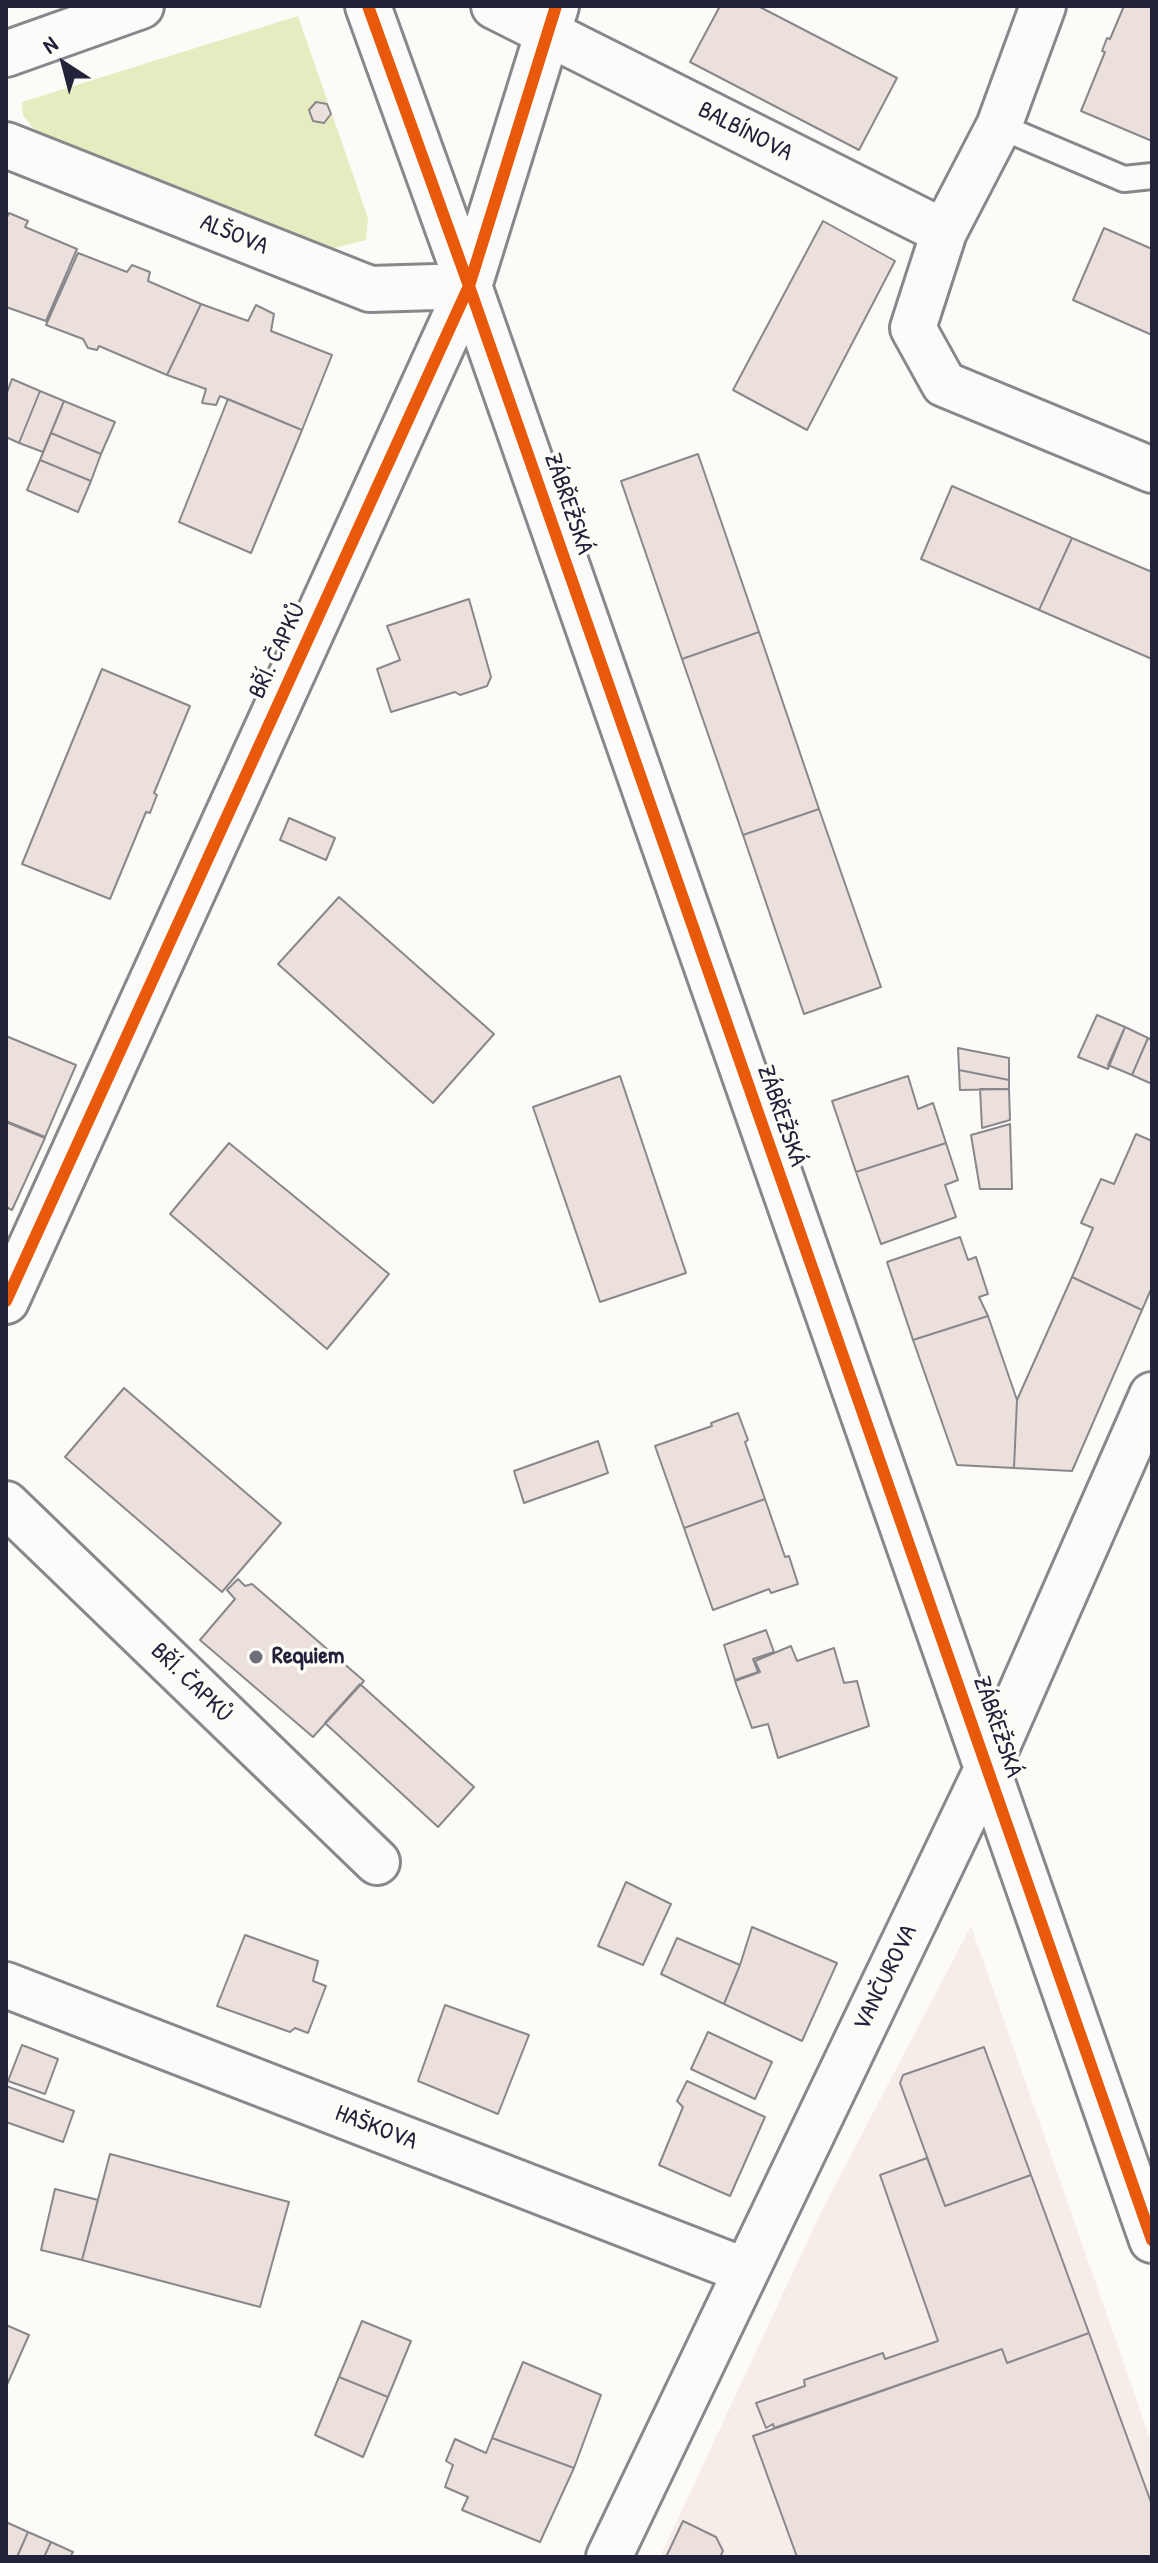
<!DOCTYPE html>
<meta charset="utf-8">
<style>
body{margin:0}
#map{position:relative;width:1158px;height:2563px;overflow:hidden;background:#fcfbf8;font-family:"Patrick Hand",sans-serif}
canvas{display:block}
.frame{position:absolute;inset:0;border:8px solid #22223b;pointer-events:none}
.north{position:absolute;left:24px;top:24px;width:80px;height:80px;-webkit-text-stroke:6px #fdfcf7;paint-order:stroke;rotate:324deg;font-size:22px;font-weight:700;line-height:32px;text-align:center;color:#22223b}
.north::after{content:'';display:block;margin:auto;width:28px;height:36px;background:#22223b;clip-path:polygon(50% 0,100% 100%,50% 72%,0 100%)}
</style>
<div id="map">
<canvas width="1158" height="2563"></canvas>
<div class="frame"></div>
<div class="north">N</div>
</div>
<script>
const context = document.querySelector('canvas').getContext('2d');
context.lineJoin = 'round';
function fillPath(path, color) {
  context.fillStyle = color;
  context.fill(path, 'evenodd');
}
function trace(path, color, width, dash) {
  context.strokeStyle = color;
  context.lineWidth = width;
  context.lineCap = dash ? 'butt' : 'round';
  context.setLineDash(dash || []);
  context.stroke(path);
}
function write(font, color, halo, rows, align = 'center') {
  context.font = font + ' "Patrick Hand",sans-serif';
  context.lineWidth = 7;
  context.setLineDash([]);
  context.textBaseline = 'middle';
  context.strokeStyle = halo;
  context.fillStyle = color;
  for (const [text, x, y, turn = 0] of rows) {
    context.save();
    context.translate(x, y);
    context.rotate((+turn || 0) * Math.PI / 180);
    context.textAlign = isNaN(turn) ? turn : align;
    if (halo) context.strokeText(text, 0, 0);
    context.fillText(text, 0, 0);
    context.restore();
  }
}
fillPath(new Path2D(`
 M 971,1926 L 1152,2444 L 1152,2557 L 660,2557 L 822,2210 Z`), '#f7ede8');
fillPath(new Path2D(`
 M 298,16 L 368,218 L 366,240 L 322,251 L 45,144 L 23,115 L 22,102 Z`), '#e7ecc0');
const building = new Path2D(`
 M 720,6 L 758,6 L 897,78 L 859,150 L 690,62 Z
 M 1124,6 L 1152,6 L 1152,141 L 1081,111 L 1105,52 L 1102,51 L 1107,38 L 1110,39 Z
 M 316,102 L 327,104 L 331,114 L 324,123 L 313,121 L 309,110 Z
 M 9,213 L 28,221 L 25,227 L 77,249 L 46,321 L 6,307 L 6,219 Z
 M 823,221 L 895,261 L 807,430 L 733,390 Z
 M 1104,228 L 1152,249 L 1152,335 L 1073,300 Z
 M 78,253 L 127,272 L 132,265 L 150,272 L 148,281 L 201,304 L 167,375 L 99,346 L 97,350 L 88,348 L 83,339 L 46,325 Z
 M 201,304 L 248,321 L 256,305 L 274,314 L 271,331 L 332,355 L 302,430 L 220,396 L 216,405 L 202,403 L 206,389 L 167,375 Z
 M 12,379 L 40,391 L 19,443 L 6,437 L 6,395 Z
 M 40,391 L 64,401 L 43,452 L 19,443 Z
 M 228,399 L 302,430 L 251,553 L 179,522 Z
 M 64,401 L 115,422 L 101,454 L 51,433 Z
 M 51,433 L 101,454 L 91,481 L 40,460 Z
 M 698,454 L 759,632 L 682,659 L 621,481 Z
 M 40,460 L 91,481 L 78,512 L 27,490 Z
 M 952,486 L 1072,538 L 1039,610 L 921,559 Z
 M 1072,538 L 1152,572 L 1152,659 L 1039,610 Z
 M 469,599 L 491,677 L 487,686 L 460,695 L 455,692 L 391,712 L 377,669 L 400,660 L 387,626 Z
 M 759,632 L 819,809 L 743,835 L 682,659 Z
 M 102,669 L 190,706 L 154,793 L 157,795 L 150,813 L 146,812 L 110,899 L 22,864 Z
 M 819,809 L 881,987 L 804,1014 L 743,835 Z
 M 289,818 L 335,838 L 326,860 L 280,840 Z
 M 339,897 L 494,1034 L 433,1103 L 278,964 Z
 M 1097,1015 L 1125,1027 L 1108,1069 L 1078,1057 Z
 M 1125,1027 L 1148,1038 L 1132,1075 L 1108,1065 Z
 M 6,1036 L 76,1065 L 45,1137 L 6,1121 Z
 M 1148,1038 L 1152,1040 L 1152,1084 L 1132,1075 Z
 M 958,1048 L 1009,1058 L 1009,1080 L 959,1070 Z
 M 959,1070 L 1009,1080 L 1009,1089 L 960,1090 Z
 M 620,1076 L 686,1273 L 600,1302 L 533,1107 Z
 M 908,1076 L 918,1109 L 933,1103 L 946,1143 L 856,1172 L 832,1101 Z
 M 980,1089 L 1009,1089 L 1010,1120 L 982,1128 Z
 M 6,1122 L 45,1138 L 12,1210 L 6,1207 Z
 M 1010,1124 L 1012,1189 L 980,1189 L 971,1135 Z
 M 1136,1134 L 1152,1141 L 1152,1287 L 1142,1310 L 1072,1277 L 1093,1228 L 1081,1223 L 1101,1179 L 1114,1184 Z
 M 229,1143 L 389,1274 L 327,1349 L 170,1214 Z
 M 946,1143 L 958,1180 L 945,1185 L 956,1217 L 881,1244 L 856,1172 Z
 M 960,1237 L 968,1260 L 976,1257 L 988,1294 L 979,1297 L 988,1316 L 913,1340 L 887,1262 Z
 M 1072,1277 L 1142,1310 L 1072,1471 L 1014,1468 L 1017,1400 Z
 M 988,1316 L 1017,1400 L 1014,1468 L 957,1465 L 913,1340 Z
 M 124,1388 L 281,1523 L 222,1592 L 65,1457 Z
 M 738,1413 L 748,1440 L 745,1442 L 765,1499 L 684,1528 L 655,1446 L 712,1426 L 711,1423 Z
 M 598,1441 L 608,1473 L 524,1503 L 514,1471 Z
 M 765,1499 L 785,1557 L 789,1556 L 798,1584 L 771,1593 L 769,1589 L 713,1610 L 684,1528 Z
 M 238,1579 L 245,1586 L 252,1584 L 364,1681 L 313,1737 L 200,1640 L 235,1599 L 227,1590 Z
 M 766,1630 L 774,1652 L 753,1659 L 758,1672 L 735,1680 L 724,1645 Z
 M 791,1646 L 797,1661 L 834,1648 L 844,1683 L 857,1681 L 869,1726 L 778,1758 L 768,1724 L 752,1728 L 735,1681 L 760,1672 L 755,1661 Z
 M 360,1684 L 474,1787 L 438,1827 L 325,1723 Z
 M 626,1882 L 671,1904 L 643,1965 L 598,1946 Z
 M 752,1927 L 837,1963 L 802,2041 L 724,2004 L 740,1965 Z
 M 245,1935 L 318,1961 L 313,1981 L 326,1986 L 308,2033 L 295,2028 L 290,2032 L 217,2006 Z
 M 677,1938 L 740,1965 L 724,2004 L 661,1974 Z
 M 445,2005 L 529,2035 L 498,2114 L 418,2081 Z
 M 708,2032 L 772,2062 L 755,2099 L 691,2069 Z
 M 22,2045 L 58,2059 L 45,2094 L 8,2081 Z
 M 984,2047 L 1031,2175 L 945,2206 L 900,2083 L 903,2075 Z
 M 687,2081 L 765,2117 L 730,2196 L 659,2165 L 683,2107 L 677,2101 Z
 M 6,2086 L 74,2111 L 63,2142 L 6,2122 Z
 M 110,2154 L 289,2202 L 260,2307 L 82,2260 Z
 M 927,2158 L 945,2206 L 1031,2175 L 1089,2333 L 1007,2363 L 1002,2349 L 774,2428 L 773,2424 L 766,2428 L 756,2403 L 805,2386 L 804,2380 L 883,2353 L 885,2359 L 938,2341 L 880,2175 Z
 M 55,2189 L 98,2200 L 82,2260 L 41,2250 Z
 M 362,2321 L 411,2341 L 388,2397 L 339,2377 Z
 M 6,2325 L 29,2335 L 6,2387 Z
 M 1089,2333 L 1152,2505 L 1152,2557 L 797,2557 L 753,2436 L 1002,2349 L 1007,2363 Z
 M 523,2362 L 601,2395 L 574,2468 L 492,2438 Z
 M 339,2377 L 388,2397 L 363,2457 L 315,2435 Z
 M 492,2438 L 574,2468 L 540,2542 L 462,2510 L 468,2497 L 445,2487 L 453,2465 L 446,2461 L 455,2439 L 486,2453 Z
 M 683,2521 L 716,2537 L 723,2551 L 720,2557 L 666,2557 Z
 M 6,2522 L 28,2532 L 17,2557 L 6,2557 Z
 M 28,2532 L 51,2542 L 44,2557 L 17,2557 Z
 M 51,2542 L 73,2552 L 70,2557 L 44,2557 Z`);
fillPath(building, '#ece0dd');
trace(building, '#88888c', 2);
const service = new Path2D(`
 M 999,126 L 1124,179 L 1152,176`);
const minor = new Path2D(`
 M 368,6 L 469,286 L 1152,2240
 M 494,6 L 944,232
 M 1043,6 L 999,126 L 944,232 L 913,328 L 944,384 L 1152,470
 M 6,54 L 141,6
 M 6,145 L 370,289 L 469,286
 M 6,1301 L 469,286 L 556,6
 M 6,1504 L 377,1862
 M 6,1985 L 746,2271
 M 609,2557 L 988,1767 L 1152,1395`);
trace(service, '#88888c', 30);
trace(minor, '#88888c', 50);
trace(service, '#fbfbf9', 24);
trace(minor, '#fbfbf9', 44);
trace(new Path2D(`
 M 368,6 L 469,286 L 1152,2240
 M 6,1301 L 469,286 L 556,6`), '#e8590c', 12);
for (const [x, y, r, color] of [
 [256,1657,8,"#6e6e7d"]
]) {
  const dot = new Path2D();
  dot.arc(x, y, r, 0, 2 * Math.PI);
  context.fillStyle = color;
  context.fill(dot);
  trace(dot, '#fdfcf7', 3);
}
write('24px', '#22223b', '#fdfcf7', [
 ["BALBÍNOVA",745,132,27],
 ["ALŠOVA",234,235,22],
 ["ZÁBŘEŽSKÁ",568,504,71],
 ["BŘÍ. ČAPKŮ",278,651,-65],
 ["ZÁBŘEŽSKÁ",781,1116,71],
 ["BŘÍ. ČAPKŮ",191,1683,44],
 ["ZÁBŘEŽSKÁ",997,1727,71],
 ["VANČUROVA",886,1978,-64],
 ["HAŠKOVA",376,2128,21]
]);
write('bold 24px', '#22223b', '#fdfcf7', [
 ["Requiem",272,1657]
], 'left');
</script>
